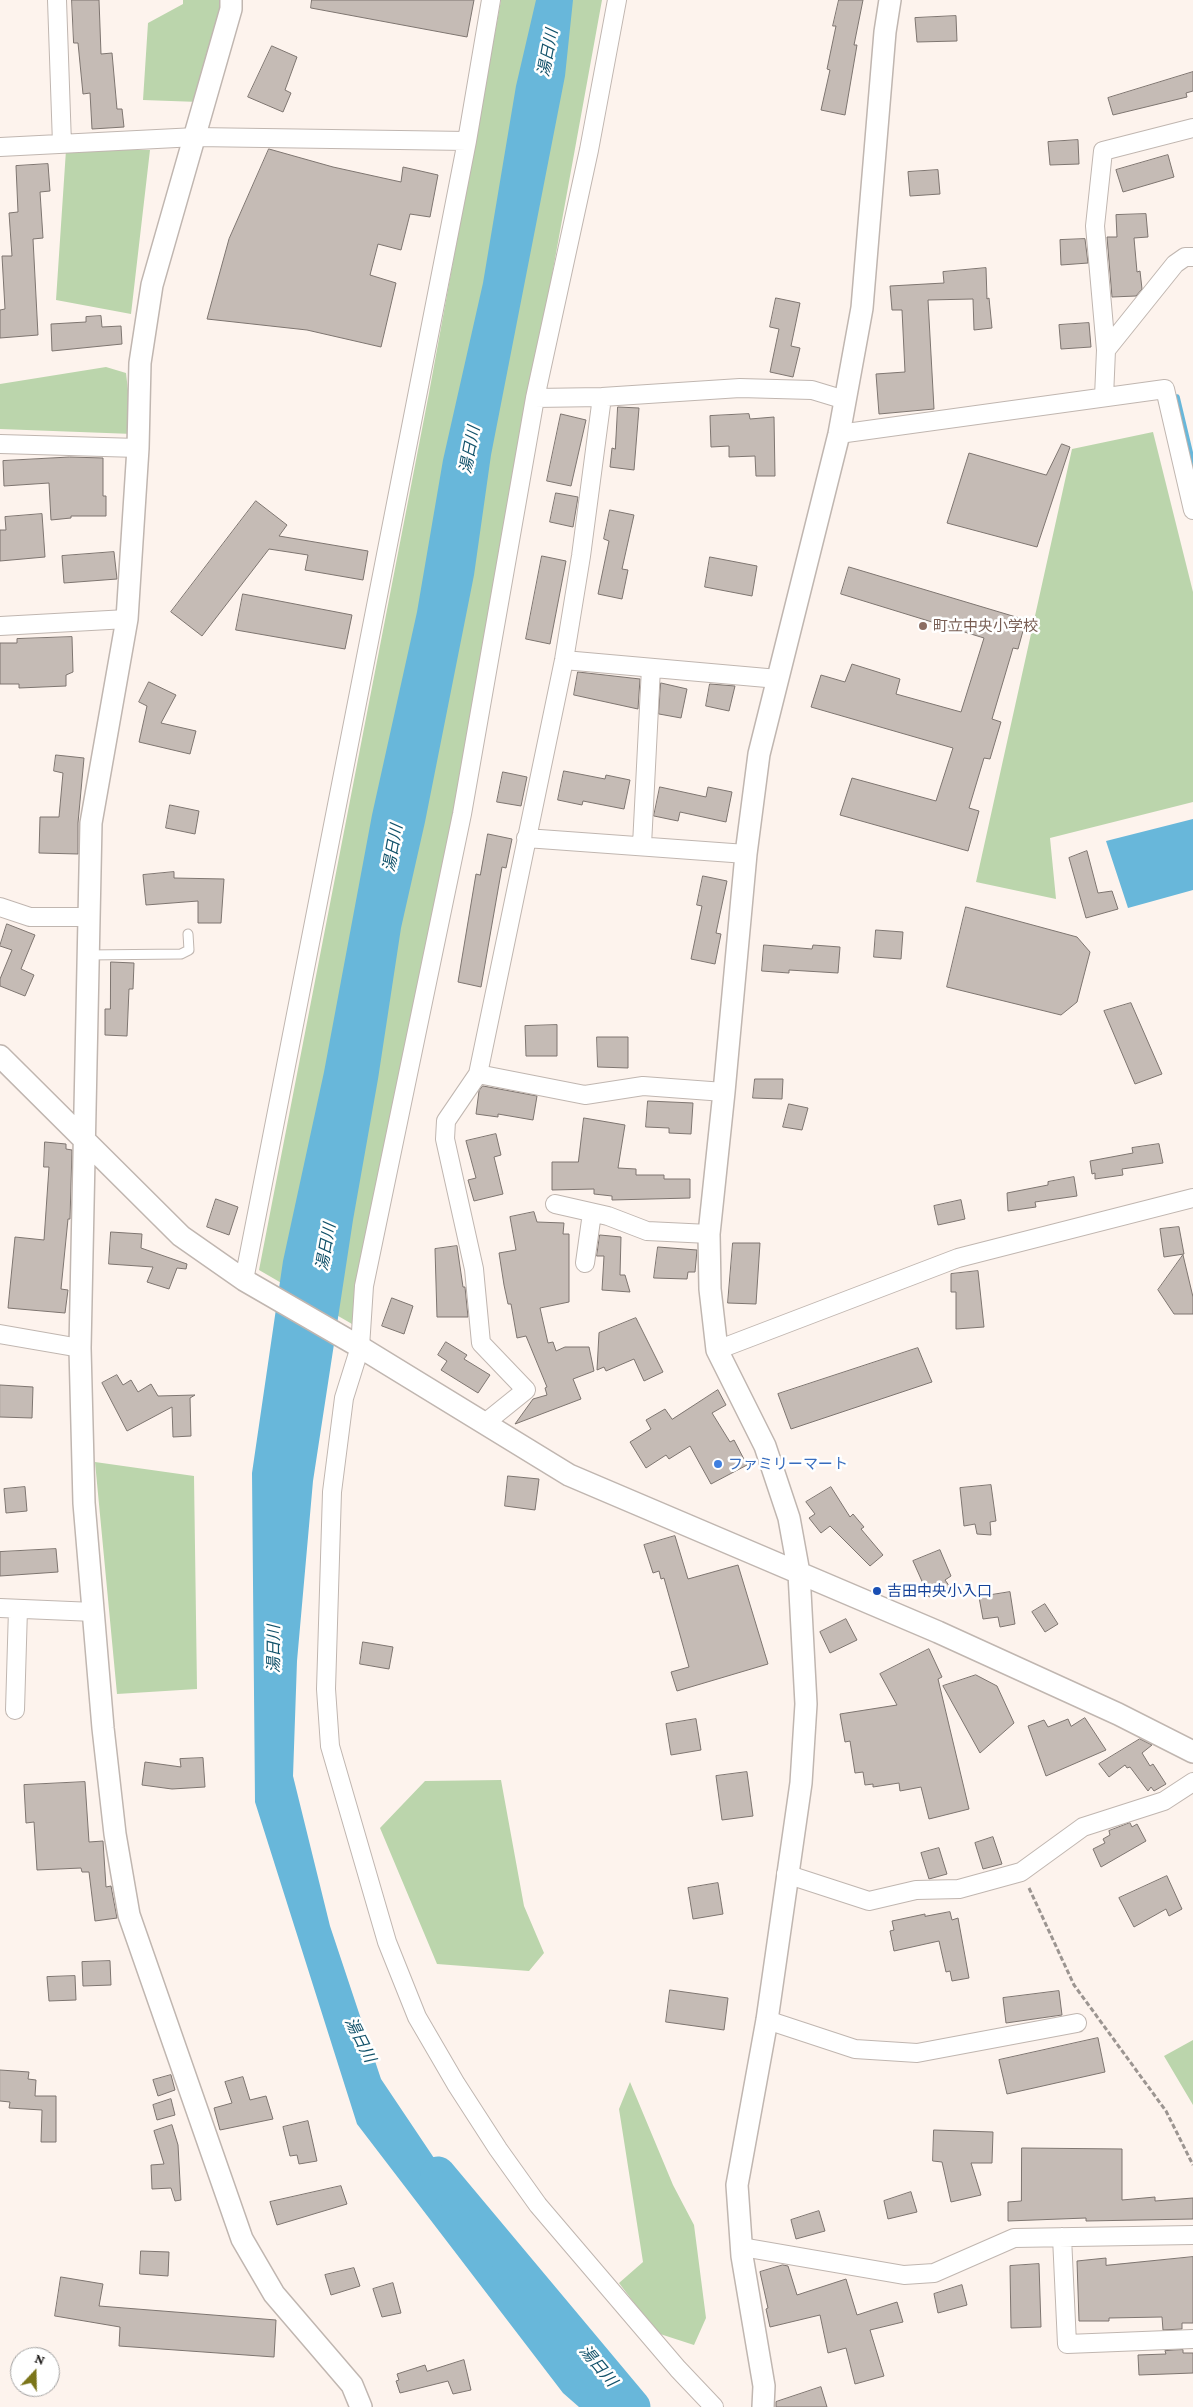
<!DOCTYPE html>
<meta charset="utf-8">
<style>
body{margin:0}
#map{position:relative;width:1193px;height:2407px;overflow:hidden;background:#fdf3ed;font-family:"Crimson Pro",serif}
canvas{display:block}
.north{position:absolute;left:10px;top:2347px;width:50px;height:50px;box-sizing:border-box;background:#fff;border:1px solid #a3a2a1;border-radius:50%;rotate:21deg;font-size:14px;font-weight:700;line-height:20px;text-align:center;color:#1a1715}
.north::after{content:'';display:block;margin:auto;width:18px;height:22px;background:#7b7519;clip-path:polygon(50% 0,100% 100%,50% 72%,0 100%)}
</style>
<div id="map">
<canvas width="1193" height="2407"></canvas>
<div class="north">N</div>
</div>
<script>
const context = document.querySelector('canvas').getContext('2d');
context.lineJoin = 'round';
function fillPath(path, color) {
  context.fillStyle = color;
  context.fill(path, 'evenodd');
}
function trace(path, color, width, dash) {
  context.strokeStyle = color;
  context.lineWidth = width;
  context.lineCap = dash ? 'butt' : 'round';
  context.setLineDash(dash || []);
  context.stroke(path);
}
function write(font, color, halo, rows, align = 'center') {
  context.font = font + ' "Crimson Pro","Noto Sans JP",serif';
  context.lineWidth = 5;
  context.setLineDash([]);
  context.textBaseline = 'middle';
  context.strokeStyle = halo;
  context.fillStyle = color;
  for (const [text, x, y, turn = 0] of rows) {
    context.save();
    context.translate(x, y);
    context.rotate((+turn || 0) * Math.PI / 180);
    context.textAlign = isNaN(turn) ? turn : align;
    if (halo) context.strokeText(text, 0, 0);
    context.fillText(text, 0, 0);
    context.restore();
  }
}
fillPath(new Path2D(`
 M 183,0 L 222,0 L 199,102 L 143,100 L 148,23 L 183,4 Z
 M 501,0 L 602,0 L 527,413 L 462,814 L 403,1073 L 352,1324 L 259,1270 L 429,393 Z
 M 66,150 L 150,150 L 131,314 L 56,300 Z
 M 106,367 L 126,373 L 133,434 L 0,429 L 0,384 Z
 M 1153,432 L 1193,592 L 1193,802 L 1050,838 L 1056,899 L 976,882 L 1072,449 Z
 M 95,1462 L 194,1476 L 197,1689 L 117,1694 Z
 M 501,1780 L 524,1906 L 544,1953 L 529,1971 L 437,1964 L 380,1828 L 425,1781 Z
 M 1193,2040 L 1193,2105 L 1164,2056 Z
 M 630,2082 L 673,2185 L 694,2225 L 706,2318 L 694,2345 L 657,2333 L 619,2283 L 643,2262 L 619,2109 Z`), '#bbd5ac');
fillPath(new Path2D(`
 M 536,0 L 573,0 L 565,76 L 491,455 L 474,575 L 425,822 L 401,928 L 378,1079 L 353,1220 L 313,1481 L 297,1661 L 293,1776 L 330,1926 L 381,2079 L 489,2240 L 642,2407 L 579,2407 L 563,2393 L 357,2124 L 255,1802 L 252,1473 L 283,1261 L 324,1072 L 372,815 L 417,612 L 443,460 L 483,283 L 516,86 Z
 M 1193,819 L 1193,890 L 1128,908 L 1106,841 Z`), '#68b7da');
trace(new Path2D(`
 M 1177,397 L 1193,464`), '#68b7da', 5.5);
trace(new Path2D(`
 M 438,2174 L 633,2407`), '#68b7da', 35);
const building = new Path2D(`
 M 72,0 L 99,0 L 101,54 L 112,53 L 117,109 L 122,109 L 124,127 L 92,129 L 90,93 L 83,94 L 78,43 L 74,43 Z
 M 312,0 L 474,0 L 467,37 L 311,8 Z
 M 839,0 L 863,0 L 854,45 L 857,45 L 845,115 L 821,110 L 830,70 L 827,69 L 836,26 L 833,26 Z
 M 956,16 L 957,41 L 917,42 L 915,18 Z
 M 272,46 L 297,57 L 285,90 L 291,93 L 283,112 L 248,97 Z
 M 1193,72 L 1193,91 L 1186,93 L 1187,97 L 1113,115 L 1108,98 Z
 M 1078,140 L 1079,164 L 1050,165 L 1048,142 Z
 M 269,149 L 333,167 L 401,182 L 403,167 L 438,175 L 430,217 L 410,214 L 401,250 L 378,244 L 370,275 L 396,283 L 381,347 L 307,330 L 207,319 L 229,239 Z
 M 1168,155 L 1174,177 L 1123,192 L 1116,170 Z
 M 48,164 L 50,191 L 40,192 L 43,238 L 33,239 L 38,335 L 0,338 L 0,310 L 5,309 L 2,256 L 12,256 L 9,213 L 18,212 L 16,166 Z
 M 938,170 L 940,194 L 910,196 L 908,172 Z
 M 1146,214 L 1148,237 L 1134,238 L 1137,272 L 1140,271 L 1142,289 L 1136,296 L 1112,297 L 1107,237 L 1117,237 L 1116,215 Z
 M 1085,239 L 1088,263 L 1061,265 L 1060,240 Z
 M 986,268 L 987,299 L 989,298 L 992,328 L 974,330 L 973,299 L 928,300 L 934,409 L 879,414 L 876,374 L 905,372 L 902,310 L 892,310 L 890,286 L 944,283 L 943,272 Z
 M 776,298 L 800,303 L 791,346 L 800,348 L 793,377 L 770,372 L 779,329 L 770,327 Z
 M 101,316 L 102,327 L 121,326 L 122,344 L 52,351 L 51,324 L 86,322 L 86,317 Z
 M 1089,323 L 1091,347 L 1061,349 L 1059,325 Z
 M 618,407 L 639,408 L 634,470 L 610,467 L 612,448 L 615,449 Z
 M 561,414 L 586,420 L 571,486 L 547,481 Z
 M 749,414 L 750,419 L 774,417 L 775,476 L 756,476 L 755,456 L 729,457 L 729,446 L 711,447 L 710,416 Z
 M 1062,444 L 1070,447 L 1037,547 L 947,523 L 969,453 L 1046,475 Z
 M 70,457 L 103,458 L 103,496 L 106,496 L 106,516 L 71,516 L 71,518 L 51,520 L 49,483 L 4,486 L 3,461 Z
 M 556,493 L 578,497 L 573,527 L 550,522 Z
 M 256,501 L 287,525 L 279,536 L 368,551 L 363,580 L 305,570 L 308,555 L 269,549 L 202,636 L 171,612 Z
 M 610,510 L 634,515 L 622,569 L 628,570 L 622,599 L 598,594 L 609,541 L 604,539 Z
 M 42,514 L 45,557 L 0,561 L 0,530 L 6,530 L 5,517 Z
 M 114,552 L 117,579 L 64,583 L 62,556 Z
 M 542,556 L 566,561 L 550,644 L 526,639 Z
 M 710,557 L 757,566 L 752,596 L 705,587 Z
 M 849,567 L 1026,620 L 1018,649 L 1013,648 L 992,719 L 1001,722 L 990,759 L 984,758 L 969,808 L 979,811 L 968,851 L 840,815 L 852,778 L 936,801 L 953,748 L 811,707 L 821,675 L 845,682 L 852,664 L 900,679 L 896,694 L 961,712 L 984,638 L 841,594 Z
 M 243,594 L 352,615 L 345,649 L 236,630 Z
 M 72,637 L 73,672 L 66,675 L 66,686 L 19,688 L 19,684 L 0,684 L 0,643 L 17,643 L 17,639 Z
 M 578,672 L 640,679 L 638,709 L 574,695 Z
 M 149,682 L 176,695 L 161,723 L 196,731 L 190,754 L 139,742 L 147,706 L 139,702 Z
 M 661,683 L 687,689 L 681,718 L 659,714 Z
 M 710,684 L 735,686 L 729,711 L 706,706 Z
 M 56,755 L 84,758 L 78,823 L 78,854 L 39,853 L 40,817 L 59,817 L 63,773 L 54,771 Z
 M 564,771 L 605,779 L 606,775 L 630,780 L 624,809 L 583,801 L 582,805 L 558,800 Z
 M 503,772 L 527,777 L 521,806 L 497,802 Z
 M 660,787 L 706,797 L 708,787 L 732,792 L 726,822 L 680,812 L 678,821 L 654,816 Z
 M 170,805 L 199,811 L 195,834 L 166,828 Z
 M 488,834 L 512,839 L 506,868 L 502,867 L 481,987 L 458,982 L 476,874 L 480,875 Z
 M 1087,851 L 1098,893 L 1112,891 L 1118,909 L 1086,918 L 1069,858 Z
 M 174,872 L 174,878 L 224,879 L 221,923 L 198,923 L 198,901 L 146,905 L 143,875 Z
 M 703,876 L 727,881 L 716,933 L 721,934 L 715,964 L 691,959 L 702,906 L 697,905 Z
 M 966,907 L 1077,937 L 1090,952 L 1077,1002 L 1061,1015 L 947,987 Z
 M 7,924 L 35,935 L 21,969 L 34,975 L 25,996 L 0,986 L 0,979 L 12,950 L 0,946 Z
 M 876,930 L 903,932 L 901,959 L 874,957 Z
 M 764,945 L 812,949 L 813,945 L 840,947 L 838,973 L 789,970 L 789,973 L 762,971 Z
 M 111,962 L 134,963 L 133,989 L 129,989 L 127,1036 L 105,1035 L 105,1009 L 110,1009 Z
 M 1131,1003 L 1162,1074 L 1135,1084 L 1104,1011 Z
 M 557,1025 L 557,1056 L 526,1056 L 525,1026 Z
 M 597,1037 L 628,1037 L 628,1068 L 598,1067 Z
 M 755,1079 L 783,1079 L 782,1099 L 753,1098 Z
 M 483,1086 L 537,1096 L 533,1120 L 498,1114 L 498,1117 L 476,1114 L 479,1091 Z
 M 648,1101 L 693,1103 L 691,1134 L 669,1133 L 669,1128 L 646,1127 Z
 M 789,1104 L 808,1108 L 802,1130 L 783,1127 Z
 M 584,1118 L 625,1125 L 618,1168 L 636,1169 L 636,1175 L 664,1175 L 664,1179 L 690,1179 L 690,1198 L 612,1200 L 612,1196 L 594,1194 L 594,1189 L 552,1190 L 552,1162 L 578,1162 Z
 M 496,1134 L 501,1155 L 494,1157 L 503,1194 L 474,1201 L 468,1180 L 476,1178 L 466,1141 Z
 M 45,1142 L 66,1144 L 66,1149 L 72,1150 L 70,1219 L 68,1219 L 61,1289 L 68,1290 L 65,1313 L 8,1308 L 15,1237 L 44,1240 L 49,1167 L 44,1167 Z
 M 1159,1144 L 1163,1163 L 1122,1169 L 1123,1175 L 1095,1179 L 1095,1173 L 1092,1174 L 1090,1161 L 1133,1153 L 1132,1148 Z
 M 1074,1177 L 1077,1196 L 1035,1202 L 1036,1207 L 1008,1211 L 1007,1193 L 1048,1185 L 1048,1182 Z
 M 216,1199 L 238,1207 L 229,1235 L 207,1227 Z
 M 961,1200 L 965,1219 L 938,1225 L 934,1206 Z
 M 534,1212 L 537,1222 L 564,1223 L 563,1234 L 569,1234 L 569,1302 L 540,1308 L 548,1343 L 553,1342 L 556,1351 L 565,1347 L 589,1347 L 594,1371 L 573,1379 L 581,1399 L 515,1424 L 533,1399 L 547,1395 L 545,1388 L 547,1387 L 526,1336 L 517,1338 L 511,1304 L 508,1304 L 504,1285 L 499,1253 L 516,1250 L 510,1217 Z
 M 1179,1227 L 1184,1254 L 1164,1257 L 1160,1229 Z
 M 111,1232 L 142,1234 L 141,1248 L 187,1264 L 186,1269 L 177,1268 L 169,1289 L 147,1282 L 153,1267 L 109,1264 Z
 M 600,1235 L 621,1237 L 620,1275 L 625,1275 L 630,1292 L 602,1290 L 604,1256 L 597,1256 Z
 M 733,1243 L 760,1243 L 756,1304 L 728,1303 Z
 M 457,1246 L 463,1287 L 465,1287 L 468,1317 L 437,1317 L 435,1249 Z
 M 658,1247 L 697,1250 L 695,1272 L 688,1272 L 687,1279 L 654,1278 Z
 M 1183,1255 L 1193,1297 L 1193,1314 L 1174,1314 L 1158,1290 Z
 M 978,1271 L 984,1327 L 956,1329 L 956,1292 L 951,1292 L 951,1274 Z
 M 392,1298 L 413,1306 L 404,1334 L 382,1326 Z
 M 636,1318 L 663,1372 L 644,1381 L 634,1359 L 606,1371 L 604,1367 L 597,1370 L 599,1333 Z
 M 446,1342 L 467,1355 L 464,1359 L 490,1375 L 478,1393 L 441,1370 L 447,1361 L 438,1355 Z
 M 918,1348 L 932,1382 L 791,1429 L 778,1394 Z
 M 117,1375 L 123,1385 L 131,1380 L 138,1392 L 151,1384 L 158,1396 L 195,1395 L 190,1398 L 191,1436 L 173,1437 L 172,1407 L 127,1431 L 102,1383 Z
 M 0,1385 L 33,1387 L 32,1418 L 0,1417 Z
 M 718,1390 L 726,1405 L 712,1413 L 730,1442 L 734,1440 L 747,1465 L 711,1484 L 690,1446 L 669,1459 L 666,1455 L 646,1468 L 630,1442 L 651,1429 L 646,1420 L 665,1409 L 672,1419 Z
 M 508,1476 L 539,1479 L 535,1510 L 505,1506 Z
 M 991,1485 L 996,1521 L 990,1522 L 991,1535 L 977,1534 L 975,1524 L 964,1526 L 960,1488 Z
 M 25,1487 L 27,1511 L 6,1513 L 4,1489 Z
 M 831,1487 L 850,1517 L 853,1514 L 864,1527 L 861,1529 L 883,1555 L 870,1566 L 830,1526 L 821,1533 L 809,1518 L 815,1514 L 806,1502 Z
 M 675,1536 L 688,1579 L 738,1565 L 768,1664 L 677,1691 L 671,1672 L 689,1667 L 664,1578 L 661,1579 L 659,1571 L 653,1573 L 644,1545 Z
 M 56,1549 L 58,1572 L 0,1576 L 0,1552 Z
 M 940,1550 L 951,1576 L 945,1580 L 950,1587 L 929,1597 L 913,1561 Z
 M 1010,1592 L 1015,1624 L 1000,1627 L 998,1617 L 983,1619 L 979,1597 Z
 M 1045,1604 L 1058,1624 L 1045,1632 L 1032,1612 Z
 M 846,1619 L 857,1640 L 830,1653 L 820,1632 Z
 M 363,1642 L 393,1647 L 389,1669 L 360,1664 Z
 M 929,1649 L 942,1677 L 938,1679 L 969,1809 L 929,1819 L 921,1787 L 900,1791 L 899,1783 L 873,1787 L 873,1784 L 865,1785 L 863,1772 L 855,1773 L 850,1741 L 845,1742 L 840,1714 L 897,1705 L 880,1674 Z
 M 976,1675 L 997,1686 L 1014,1723 L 980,1753 L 943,1686 Z
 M 1085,1718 L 1106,1750 L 1046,1776 L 1028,1726 L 1044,1720 L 1048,1727 L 1068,1719 L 1071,1726 Z
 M 696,1719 L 701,1750 L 671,1755 L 666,1724 Z
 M 1140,1739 L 1152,1745 L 1142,1753 L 1150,1766 L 1153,1764 L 1166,1784 L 1154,1791 L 1151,1787 L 1148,1791 L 1130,1767 L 1127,1768 L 1125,1765 L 1109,1777 L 1099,1764 Z
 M 203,1758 L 205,1787 L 172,1789 L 142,1785 L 145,1762 L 181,1767 L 180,1759 Z
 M 747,1772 L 753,1816 L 722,1820 L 716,1776 Z
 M 85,1782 L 89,1842 L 103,1841 L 106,1887 L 111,1886 L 117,1918 L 95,1921 L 89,1872 L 82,1872 L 81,1868 L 37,1870 L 34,1822 L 26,1823 L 24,1785 Z
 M 1130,1823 L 1132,1827 L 1137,1824 L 1146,1841 L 1101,1867 L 1093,1849 L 1105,1843 L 1103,1839 L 1110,1835 L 1109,1831 Z
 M 993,1837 L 1002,1864 L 983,1869 L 975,1843 Z
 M 939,1848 L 947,1874 L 929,1879 L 921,1853 Z
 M 1167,1876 L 1182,1909 L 1169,1916 L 1166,1909 L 1134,1927 L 1119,1898 Z
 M 718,1883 L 723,1914 L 693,1919 L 688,1888 Z
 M 950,1912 L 952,1920 L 958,1918 L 969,1978 L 952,1981 L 950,1971 L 946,1972 L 939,1941 L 894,1951 L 890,1931 L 894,1930 L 892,1921 L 925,1914 L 925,1916 Z
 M 110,1961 L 111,1985 L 83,1986 L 82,1962 Z
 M 75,1976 L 76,2000 L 49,2001 L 47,1977 Z
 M 670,1990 L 728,1998 L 724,2030 L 666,2022 Z
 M 1059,1991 L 1062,2015 L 1006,2023 L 1003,1998 Z
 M 1098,2038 L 1105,2072 L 1007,2094 L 999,2060 Z
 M 0,2070 L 29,2072 L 28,2079 L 36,2080 L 35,2096 L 56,2096 L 56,2142 L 41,2142 L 42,2110 L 9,2108 L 10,2102 L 0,2101 Z
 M 171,2075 L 175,2090 L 158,2096 L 153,2080 Z
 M 243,2077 L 250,2100 L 266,2096 L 273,2119 L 220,2130 L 214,2108 L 232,2103 L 225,2082 Z
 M 171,2099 L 175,2115 L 157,2120 L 153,2105 Z
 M 308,2121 L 317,2161 L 299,2164 L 297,2155 L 290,2156 L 283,2127 Z
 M 172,2125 L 178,2145 L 181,2200 L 175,2201 L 171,2188 L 152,2189 L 151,2165 L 164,2164 L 154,2131 Z
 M 934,2130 L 993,2132 L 992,2163 L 971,2163 L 981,2195 L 951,2202 L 942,2162 L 933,2161 Z
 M 1022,2148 L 1122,2149 L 1122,2200 L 1155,2197 L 1155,2201 L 1193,2198 L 1193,2219 L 1086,2221 L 1086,2218 L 1008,2221 L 1008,2202 L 1021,2201 Z
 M 341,2186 L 347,2204 L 277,2225 L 270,2202 Z
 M 911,2192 L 917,2212 L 888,2219 L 884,2201 Z
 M 819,2211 L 825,2231 L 796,2239 L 791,2220 Z
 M 141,2251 L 169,2252 L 168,2276 L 140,2274 Z
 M 1193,2257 L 1193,2323 L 1182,2323 L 1182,2329 L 1163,2330 L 1162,2317 L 1109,2318 L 1109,2321 L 1079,2321 L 1077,2261 L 1106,2258 L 1106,2265 Z
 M 1039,2264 L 1041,2327 L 1011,2328 L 1010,2266 Z
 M 783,2265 L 788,2266 L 797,2295 L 846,2279 L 857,2315 L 897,2302 L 903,2322 L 870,2330 L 884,2376 L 855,2384 L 846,2348 L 828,2353 L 820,2315 L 770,2327 L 766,2309 L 768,2308 L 760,2272 Z
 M 354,2268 L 360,2286 L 331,2295 L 325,2275 Z
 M 61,2277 L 103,2284 L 99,2306 L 276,2320 L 274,2357 L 119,2346 L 120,2327 L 55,2316 Z
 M 393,2283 L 401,2313 L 382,2317 L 373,2289 Z
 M 962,2285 L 967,2305 L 938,2313 L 934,2294 Z
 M 1183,2350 L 1183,2353 L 1193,2353 L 1193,2373 L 1139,2375 L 1138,2355 L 1166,2354 L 1165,2351 Z
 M 464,2360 L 471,2390 L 453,2394 L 448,2381 L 400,2393 L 396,2381 L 399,2380 L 397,2374 L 425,2365 L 427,2371 Z
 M 821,2387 L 827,2407 L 776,2407 L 776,2402 Z`);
fillPath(building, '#c5bbb5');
trace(building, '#7e7570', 1);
const service = new Path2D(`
 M 87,955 L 181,954 L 189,950 L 188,934`);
const minor = new Path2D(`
 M 57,0 L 62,144
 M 617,0 L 589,150 L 535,398 L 462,814 L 364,1286 L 360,1347 L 344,1398 L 332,1492 L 326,1689 L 330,1746 L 387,1942 L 417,2017 L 456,2084 L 498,2149 L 538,2205 L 678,2369 L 714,2407
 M 0,147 L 196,137 L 467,141
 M 1106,350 L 1175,264 L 1185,257 L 1193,257
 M 1104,397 L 1106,350 L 1095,226 L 1103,151 L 1193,128
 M 535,398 L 602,397 L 740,388 L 812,390 L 845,400
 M 839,434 L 1165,389 L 1193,510
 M 0,444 L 138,448
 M 0,626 L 127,619
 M 564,660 L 778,679
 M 526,838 L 746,854
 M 642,845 L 651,668
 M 0,907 L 30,917 L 87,917
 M 478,1074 L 585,1095 L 643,1086 L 724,1092
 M 555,1204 L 608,1216 L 647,1231 L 709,1234
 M 585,1263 L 592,1213
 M 244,1280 L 467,141 L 491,0
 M 0,1334 L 80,1348
 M 717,1350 L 958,1258 L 1193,1198
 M 485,1423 L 526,1390 L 481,1343 L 474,1269 L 445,1139 L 446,1121 L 478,1074 L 564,660 L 581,556 L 602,397
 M 0,1608 L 94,1612
 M 15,1710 L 18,1609
 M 786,1874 L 869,1901 L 916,1890 L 959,1889 L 1021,1872 L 1083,1827 L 1164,1801 L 1193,1782
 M 767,2020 L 855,2049 L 917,2053 L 1077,2023
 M 1062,2237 L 1067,2344 L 1193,2339
 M 742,2247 L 904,2275 L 934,2273 L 1014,2238 L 1193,2235`);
const tertiary = new Path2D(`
 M 231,0 L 231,9 L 152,285 L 140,363 L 138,448 L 127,619 L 91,823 L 80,1348 L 84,1503 L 103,1728 L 115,1834 L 129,1915 L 242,2239 L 274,2294 L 352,2385 L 361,2407
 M 0,1056 L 181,1236 L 244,1280 L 360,1347 L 569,1475 L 938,1632 L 1118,1714 L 1193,1752
 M 763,2407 L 764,2386 L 742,2256 L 737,2185 L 767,2020 L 801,1783 L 806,1704 L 799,1573 L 789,1518 L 765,1446 L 717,1350 L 710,1289 L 709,1234 L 724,1092 L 746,854 L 759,754 L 839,434 L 862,308 L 885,32 L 890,0`);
trace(service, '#c0b6b0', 11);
trace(minor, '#c0b6b0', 20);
trace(tertiary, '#c0b6b0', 24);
trace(new Path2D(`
 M 1029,1888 L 1074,1985 L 1166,2111 L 1193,2165`), '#9c9591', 3, [5, 2.5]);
trace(service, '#fff', 9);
trace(minor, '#fff', 18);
trace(tertiary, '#fff', 21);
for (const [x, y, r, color] of [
 [923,626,5,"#8d6e63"],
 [718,1464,5,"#3f7fe0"],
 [877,1591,5,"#1a4fb4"]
]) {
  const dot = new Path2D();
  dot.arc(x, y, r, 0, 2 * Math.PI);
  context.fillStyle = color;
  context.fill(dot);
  trace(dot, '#fff', 2);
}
write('15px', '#785e54', '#fff', [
 ["町立中央小学校",933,626]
], 'left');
write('15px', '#366cbe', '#fff', [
 ["ファミリーマート",728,1464]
], 'left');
write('15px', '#164399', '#fff', [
 ["吉田中央小入口",887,1591]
], 'left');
write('italic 16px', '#13536b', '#fff', [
 ["湯日川",548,53,-79],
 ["湯日川",470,450,-79],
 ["湯日川",393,848,-80],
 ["湯日川",326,1247,-80],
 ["湯日川",274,1649,-90],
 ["湯日川",360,2040,63],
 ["湯日川",598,2366,50]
]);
</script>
